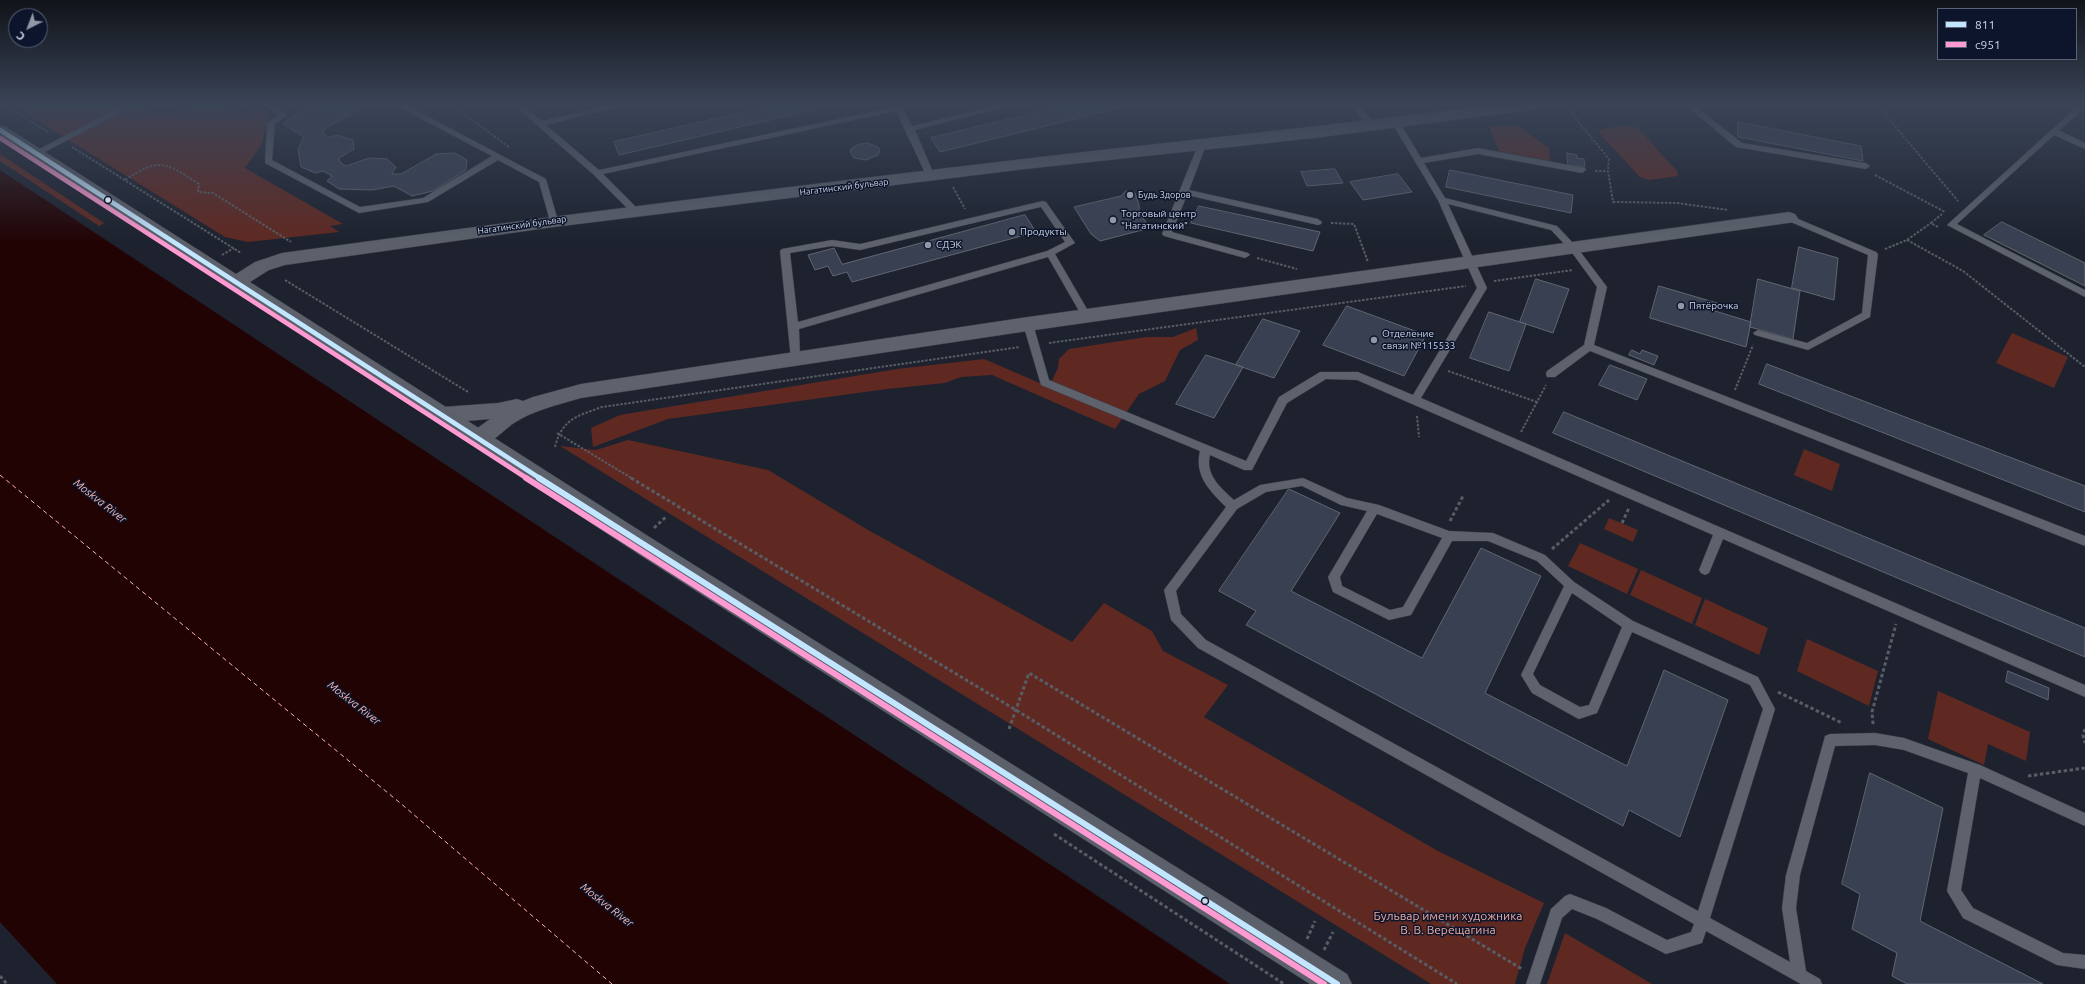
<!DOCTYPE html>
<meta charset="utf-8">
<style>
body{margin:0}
#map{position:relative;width:2085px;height:984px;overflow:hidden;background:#1d222e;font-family:Ubuntu,sans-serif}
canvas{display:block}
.legend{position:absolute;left:1937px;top:8px;width:140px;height:52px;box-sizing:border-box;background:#0c152c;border:1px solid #5a6276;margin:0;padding:5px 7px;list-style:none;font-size:12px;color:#ced6e5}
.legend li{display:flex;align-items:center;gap:8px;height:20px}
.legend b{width:20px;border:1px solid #5a6276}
.north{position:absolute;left:8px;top:8px;width:40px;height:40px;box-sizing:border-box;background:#0c152c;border:1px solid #5a6276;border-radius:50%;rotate:222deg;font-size:11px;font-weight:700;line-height:16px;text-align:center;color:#ced6e5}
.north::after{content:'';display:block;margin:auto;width:14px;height:18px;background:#9097a5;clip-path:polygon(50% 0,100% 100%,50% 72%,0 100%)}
</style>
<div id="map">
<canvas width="2085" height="984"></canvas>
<ul class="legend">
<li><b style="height:5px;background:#c2e6ff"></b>811</li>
<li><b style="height:5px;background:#ff9ad2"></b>с951</li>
</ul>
<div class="north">С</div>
</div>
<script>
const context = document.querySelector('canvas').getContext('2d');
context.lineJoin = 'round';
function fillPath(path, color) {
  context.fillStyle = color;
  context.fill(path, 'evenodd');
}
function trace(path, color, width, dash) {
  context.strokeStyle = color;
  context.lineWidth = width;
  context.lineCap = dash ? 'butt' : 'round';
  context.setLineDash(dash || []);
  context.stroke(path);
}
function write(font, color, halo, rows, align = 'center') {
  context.font = font + ' Ubuntu,sans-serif';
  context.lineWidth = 3;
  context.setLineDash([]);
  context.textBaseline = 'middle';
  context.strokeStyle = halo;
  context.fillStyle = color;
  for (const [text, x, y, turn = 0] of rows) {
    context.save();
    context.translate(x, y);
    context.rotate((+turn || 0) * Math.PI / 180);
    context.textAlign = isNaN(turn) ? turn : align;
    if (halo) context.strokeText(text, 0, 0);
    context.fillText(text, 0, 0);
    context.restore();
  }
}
fillPath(new Path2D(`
 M 12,105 L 139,105 L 157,114 L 176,113 L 196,105 L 221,105 L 237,112 L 269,111 L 262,144 L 245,168 L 343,224 L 330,226 L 339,232 L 248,242 L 225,237 Z
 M 1517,125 L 1549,148 L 1550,161 L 1499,151 L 1489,127 Z
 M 1628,125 L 1638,128 L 1677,171 L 1678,176 L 1649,180 L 1640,177 L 1599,133 L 1601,129 Z
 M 0,154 L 104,223 L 99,226 L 0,161 Z
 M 1196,328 L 1198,340 L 1180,350 L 1165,381 L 1139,394 L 1115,429 L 992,375 L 961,377 L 945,383 L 887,389 L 668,419 L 593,447 L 591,428 L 620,415 L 897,369 L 984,359 L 1049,387 L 1058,368 L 1059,359 L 1069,349 L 1146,337 L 1173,337 Z
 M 2012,333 L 2068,357 L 2054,388 L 1996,363 Z
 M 628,440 L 768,470 L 868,530 L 1072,642 L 1104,603 L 1152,631 L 1163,651 L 1228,685 L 1204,717 L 1438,851 L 1544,903 L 1525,948 L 1515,984 L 1431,984 L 560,446 L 596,450 Z
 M 1804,449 L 1840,464 L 1832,491 L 1794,475 Z
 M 1609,518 L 1638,530 L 1633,542 L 1604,529 Z
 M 1580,543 L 1638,569 L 1627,594 L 1568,566 Z
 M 1641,570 L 1702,598 L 1692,624 L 1630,595 Z
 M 1705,599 L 1768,628 L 1759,655 L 1695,625 Z
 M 1807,639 L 1878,671 L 1869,706 L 1797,671 Z
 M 1938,691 L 2030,732 L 2026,761 L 1988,744 L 1984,765 L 1928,739 Z
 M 1565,933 L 1652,984 L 1547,984 Z`), '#5f2922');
fillPath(new Path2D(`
 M 0,170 L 1069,877 L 1230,984 L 57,984 L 0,922 Z`), '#220304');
trace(new Path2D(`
 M 0,475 L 399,802 L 612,984`), '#fdb7aa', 1, [4.5, 3.5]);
const building = new Path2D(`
 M 166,105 L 189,105 L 174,111 Z
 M 312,105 L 358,105 L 357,111 L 323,130 L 326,138 L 337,135 L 353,140 L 354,149 L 339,158 L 340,162 L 346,166 L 369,158 L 387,159 L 396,167 L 392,174 L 401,174 L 436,154 L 455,153 L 467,160 L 466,170 L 433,191 L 412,196 L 394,186 L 372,190 L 339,189 L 327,181 L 332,176 L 323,171 L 315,173 L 301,167 L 298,149 L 304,137 L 283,124 L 293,115 Z
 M 775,105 L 835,105 L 619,155 L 614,142 Z
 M 1067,105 L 1132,105 L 940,152 L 931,138 Z
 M 1738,122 L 1861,146 L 1863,161 L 1738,137 Z
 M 867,143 L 878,147 L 880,150 L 878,155 L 866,160 L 854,158 L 850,152 L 851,149 L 857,145 Z
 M 1567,153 L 1577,155 L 1577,158 L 1584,159 L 1585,167 L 1568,165 Z
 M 1335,169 L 1343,183 L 1307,186 L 1301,172 Z
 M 1450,170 L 1573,195 L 1571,213 L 1446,187 Z
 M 1398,174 L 1412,192 L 1363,200 L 1350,182 Z
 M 1126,191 L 1135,193 L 1139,205 L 1139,212 L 1150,228 L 1100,241 L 1091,234 L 1074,207 L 1121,196 Z
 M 1199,206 L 1320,232 L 1313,251 L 1191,223 Z
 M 1025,215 L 1036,232 L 852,282 L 847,272 L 833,276 L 828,266 L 815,270 L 808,255 L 834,248 L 842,264 Z
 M 2002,222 L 2085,263 L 2085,286 L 1984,235 Z
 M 1799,247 L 1838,258 L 1834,300 L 1792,288 Z
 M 1536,279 L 1569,289 L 1553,333 L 1520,322 Z
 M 1758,279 L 1800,291 L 1793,339 L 1750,327 Z
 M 1659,286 L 1717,303 L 1715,311 L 1751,322 L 1746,347 L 1650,318 Z
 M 1347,306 L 1426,335 L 1404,376 L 1323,345 Z
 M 1489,312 L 1526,324 L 1509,371 L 1470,358 Z
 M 1263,319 L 1300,331 L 1274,378 L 1236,365 Z
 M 1632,350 L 1640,354 L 1642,350 L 1658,356 L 1654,365 L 1629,355 Z
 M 1206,355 L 1243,367 L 1214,418 L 1176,404 Z
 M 1767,364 L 2085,486 L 2085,512 L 1759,384 Z
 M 1610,365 L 1647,379 L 1637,400 L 1599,385 Z
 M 1564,412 L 2085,628 L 2085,657 L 1553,433 Z
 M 1289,489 L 1340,513 L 1291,591 L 1422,658 L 1481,548 L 1541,576 L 1485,693 L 1627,766 L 1664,670 L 1728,700 L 1680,837 L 1629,810 L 1623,826 L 1246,625 L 1256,611 L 1219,591 Z
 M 2008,671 L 2049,688 L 2048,700 L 2006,682 Z
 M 1870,773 L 1943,808 L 1920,921 L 2043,984 L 1907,984 L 1892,976 L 1897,953 L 1852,929 L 1860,894 L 1842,884 Z`);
fillPath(building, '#394052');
trace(building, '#616671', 1);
const lane = new Path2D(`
 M 124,105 L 135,105 L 39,155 L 36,156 L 32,153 Z
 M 264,105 L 274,105 L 287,115 L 275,124 L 272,160 L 360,207 L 423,198 L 492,156 L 395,105 L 406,105 L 546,179 L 558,221 L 554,224 L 550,221 L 539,182 L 498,160 L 428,202 L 359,213 L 265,163 L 267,123 L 278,115 Z
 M 514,105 L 523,105 L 542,121 L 611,105 L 627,105 L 546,125 L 599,170 L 894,107 L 893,105 L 901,105 L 912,126 L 999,105 L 1014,105 L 915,130 L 935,177 L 931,180 L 927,177 L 896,111 L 603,174 L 638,209 L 638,213 L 632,213 L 594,175 Z
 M 1352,105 L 1360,105 L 1375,126 L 1374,128 L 1368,128 Z
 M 1685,105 L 1694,105 L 1742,143 L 1866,163 L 1870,166 L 1866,169 L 1736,147 Z
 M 2074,105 L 2082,105 L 2077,115 L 2059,130 L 2085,143 L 2085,149 L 2054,135 L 1957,224 L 2085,290 L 2085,297 L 1947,225 L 2071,112 Z
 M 1393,121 L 1399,121 L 1421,158 L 1478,148 L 1585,168 L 1586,170 L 1582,173 L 1478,154 L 1424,163 L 1445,198 L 1557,226 L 1576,246 L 1607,287 L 1594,345 L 2085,536 L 2085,546 L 1590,351 L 1555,377 L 1547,377 L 1546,374 L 1547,371 L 1584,345 L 1597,287 L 1570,250 L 1551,230 L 1448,204 L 1487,288 L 1421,398 L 2085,685 L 2085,697 L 1723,539 L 1709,573 L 1705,575 L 1701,573 L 1699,570 L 1713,535 L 1357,380 L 1326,379 L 1287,403 L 1252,470 L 1244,470 L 1210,455 C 1205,475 1221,488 1234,500 L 1260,485 L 1303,478 L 1347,498 L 1379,505 L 1449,531 L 1493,533 L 1545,555 L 1574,582 L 1633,621 L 1758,677 L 1775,709 L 1710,918 L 1790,962 L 1782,908 L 1786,875 L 1824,740 L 1825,736 L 1830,734 L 1875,733 L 1904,738 L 1980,765 L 2085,813 L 2085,826 L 1980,778 L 1961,890 L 1973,908 L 2063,953 L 2085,955 L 2085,969 L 2057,965 L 1963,918 L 1947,891 L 1968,773 L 1904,750 L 1875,745 L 1835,746 L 1800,875 L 1796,908 L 1806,971 L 1820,979 L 1822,984 L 1801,984 L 1706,931 L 1702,943 L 1666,954 L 1597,919 L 1572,909 L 1562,918 L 1540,984 L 1526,984 L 1551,909 L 1565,896 L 1570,894 L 1606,908 L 1667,940 L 1691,932 L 1694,924 L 1198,648 L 1171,620 L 1164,590 L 1226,507 C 1210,491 1194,476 1200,451 L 1041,385 L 1023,324 L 1028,321 L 1033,324 L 1049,380 L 1246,461 L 1279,397 L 1320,372 L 1358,372 L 1413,395 L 1477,288 L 1438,200 L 1392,123 ZM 1302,486 L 1341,505 L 1367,511 L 1328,577 L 1333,592 L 1389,620 L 1411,615 L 1452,541 L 1488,541 L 1537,561 L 1564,586 L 1521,675 L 1532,693 L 1575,717 L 1579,719 L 1597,713 L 1632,632 L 1750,685 L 1763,709 L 1698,911 L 1206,640 L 1181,614 L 1176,591 L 1237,509 L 1266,492 ZM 1377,514 L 1442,538 L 1403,607 L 1390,610 L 1342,586 L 1340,577 ZM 1572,593 L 1622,627 L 1589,705 L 1580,707 L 1540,685 L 1533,674 Z
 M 1202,142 L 1206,145 L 1189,190 L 1318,219 L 1322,222 L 1321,224 L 1318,225 L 1187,195 L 1172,232 L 1248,253 L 1250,255 L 1245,258 L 1164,236 L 1162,234 L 1198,145 Z
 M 1043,201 L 1046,202 L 1075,243 L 1055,254 L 1091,316 L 1089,318 L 1083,318 L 1048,257 L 799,329 L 800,357 L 799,359 L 791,359 L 780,251 L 782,249 L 832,240 L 860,244 ZM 1041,207 L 1065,242 L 1047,251 L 798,322 L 790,253 L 832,246 L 860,250 Z
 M 1789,215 L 1876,252 L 1878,254 L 1870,317 L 1808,350 L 1755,335 L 1753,333 L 1758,330 L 1807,343 L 1862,313 L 1868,255 L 1786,220 L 1786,216 Z`);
const street = new Path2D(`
 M 1789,212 L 1795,214 L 1798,218 L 1795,222 L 1028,331 L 581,398 C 558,405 534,410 514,423 C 501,432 488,449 472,444 L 468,438 L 472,432 L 490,419 L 443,423 L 436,420 L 433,415 L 436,410 L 443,407 L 498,403 L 517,399 L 523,401 L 533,397 L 581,384 L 1028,317 Z`);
const secondary = new Path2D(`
 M 1491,105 L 1539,105 L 1537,108 L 1531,110 L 1314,138 L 1025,169 L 554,227 L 285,265 L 269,270 L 250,282 L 659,543 L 1347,974 L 1352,984 L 1310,984 L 643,557 L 0,137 L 0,125 L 6,127 L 236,274 L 255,262 L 282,253 C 529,219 776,188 1023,159 C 1179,141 1335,125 1491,105 Z`);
trace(lane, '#383c47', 1);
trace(street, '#383c47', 1);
trace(secondary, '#383c47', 1);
trace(new Path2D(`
 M 5,105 L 49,133
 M 74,105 L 87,114
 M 452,105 L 509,147
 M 1877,105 L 1958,201
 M 1568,109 L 1609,159 L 1608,171 L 1613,202 L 1677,203 L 1728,210
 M 72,147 L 241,253
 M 1595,171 L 1608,171
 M 1875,175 L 1945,212
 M 125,180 C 160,157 165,162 199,184 L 198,192 L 213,193 L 291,242
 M 953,187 L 965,209
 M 1331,223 L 1354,224 L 1368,262
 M 1938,227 L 1931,223 L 1942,214
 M 1907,240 L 1963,271 L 2085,367
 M 1885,249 L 1907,240 L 1931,223
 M 222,255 L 234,248
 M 1257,258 L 1297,269
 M 285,280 L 468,392
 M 1494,281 L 1573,270
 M 1049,343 L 1466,286
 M 1448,371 L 1537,402
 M 1735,390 L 1753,345
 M 1417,416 L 1419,437
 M 1521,432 L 1546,385
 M 557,433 L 633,479
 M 555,447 C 562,419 577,416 602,407 L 1020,347`), '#585d65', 2, [2.5, 1.5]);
trace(new Path2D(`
 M 631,478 L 1016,710 L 1457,984
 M 1450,521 L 1463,496
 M 1622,523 L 1629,508
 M 654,528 L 667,516
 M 1552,549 L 1609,500
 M 1778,692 L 1842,723
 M 1873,724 L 1872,712 L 1896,624
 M 1009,729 L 1029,673 L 1522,969
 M 2085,729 L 2083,735 L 2085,743
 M 2028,776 L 2085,768
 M 1054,834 L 1284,984
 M 1307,939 L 1315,921
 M 1324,950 L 1333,932
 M 0,976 L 7,984`), '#585d65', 3, [3.5, 2.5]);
fillPath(lane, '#5d626c');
fillPath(street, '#5d626c');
fillPath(secondary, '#5b606a');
trace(new Path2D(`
 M 0,130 L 541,479`), '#c2e6ff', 4.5);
trace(new Path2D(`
 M 539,478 L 1337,984`), '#c2e6ff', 6);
trace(new Path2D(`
 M 0,138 L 528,479`), '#ff9ad2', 4.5);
trace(new Path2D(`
 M 526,478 L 1324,984`), '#ff9ad2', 6);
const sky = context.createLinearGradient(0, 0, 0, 243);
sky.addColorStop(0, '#101319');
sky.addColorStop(0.43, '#3a4457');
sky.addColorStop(1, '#3a445700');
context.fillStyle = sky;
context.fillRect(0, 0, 2085, 243);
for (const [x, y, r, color] of [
 [1130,195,4,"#9097a5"],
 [108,200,3.5,"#ced6e5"],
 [1113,220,4,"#9097a5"],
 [1012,232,4,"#9097a5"],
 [928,245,4,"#9097a5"],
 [1681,306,4,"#9097a5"],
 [1374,340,4,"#9097a5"],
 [1205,901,3.5,"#ced6e5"]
]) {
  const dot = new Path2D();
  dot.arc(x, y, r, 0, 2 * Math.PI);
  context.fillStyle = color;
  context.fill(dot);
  trace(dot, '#0c152c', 1.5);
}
write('9px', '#ced6e5', '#0c152c', [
 ["Нагатинский бульвар",844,187,-7],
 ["Нагатинский бульвар",522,225,-8]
]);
write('9px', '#ced6e5', '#0c152c', [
 ["Будь Здоров",1138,195]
], 'left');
write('10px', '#ced6e5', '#0c152c', [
 ["Торговый центр",1121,214],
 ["\"Нагатинский\"",1121,226],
 ["Продукты",1020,232],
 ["СДЭК",936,245],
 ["Пятёрочка",1689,306],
 ["Отделение",1382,334],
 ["связи №115533",1382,346]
], 'left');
write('italic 11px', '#fdb7aa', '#0c152c', [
 ["Moskva River",100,501,38],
 ["Moskva River",354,703,38],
 ["Moskva River",607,905,38]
]);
write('12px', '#f1ab9f', '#0c152c', [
 ["Бульвар имени художника",1448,916],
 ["В. В. Верещагина",1448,930]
]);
</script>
